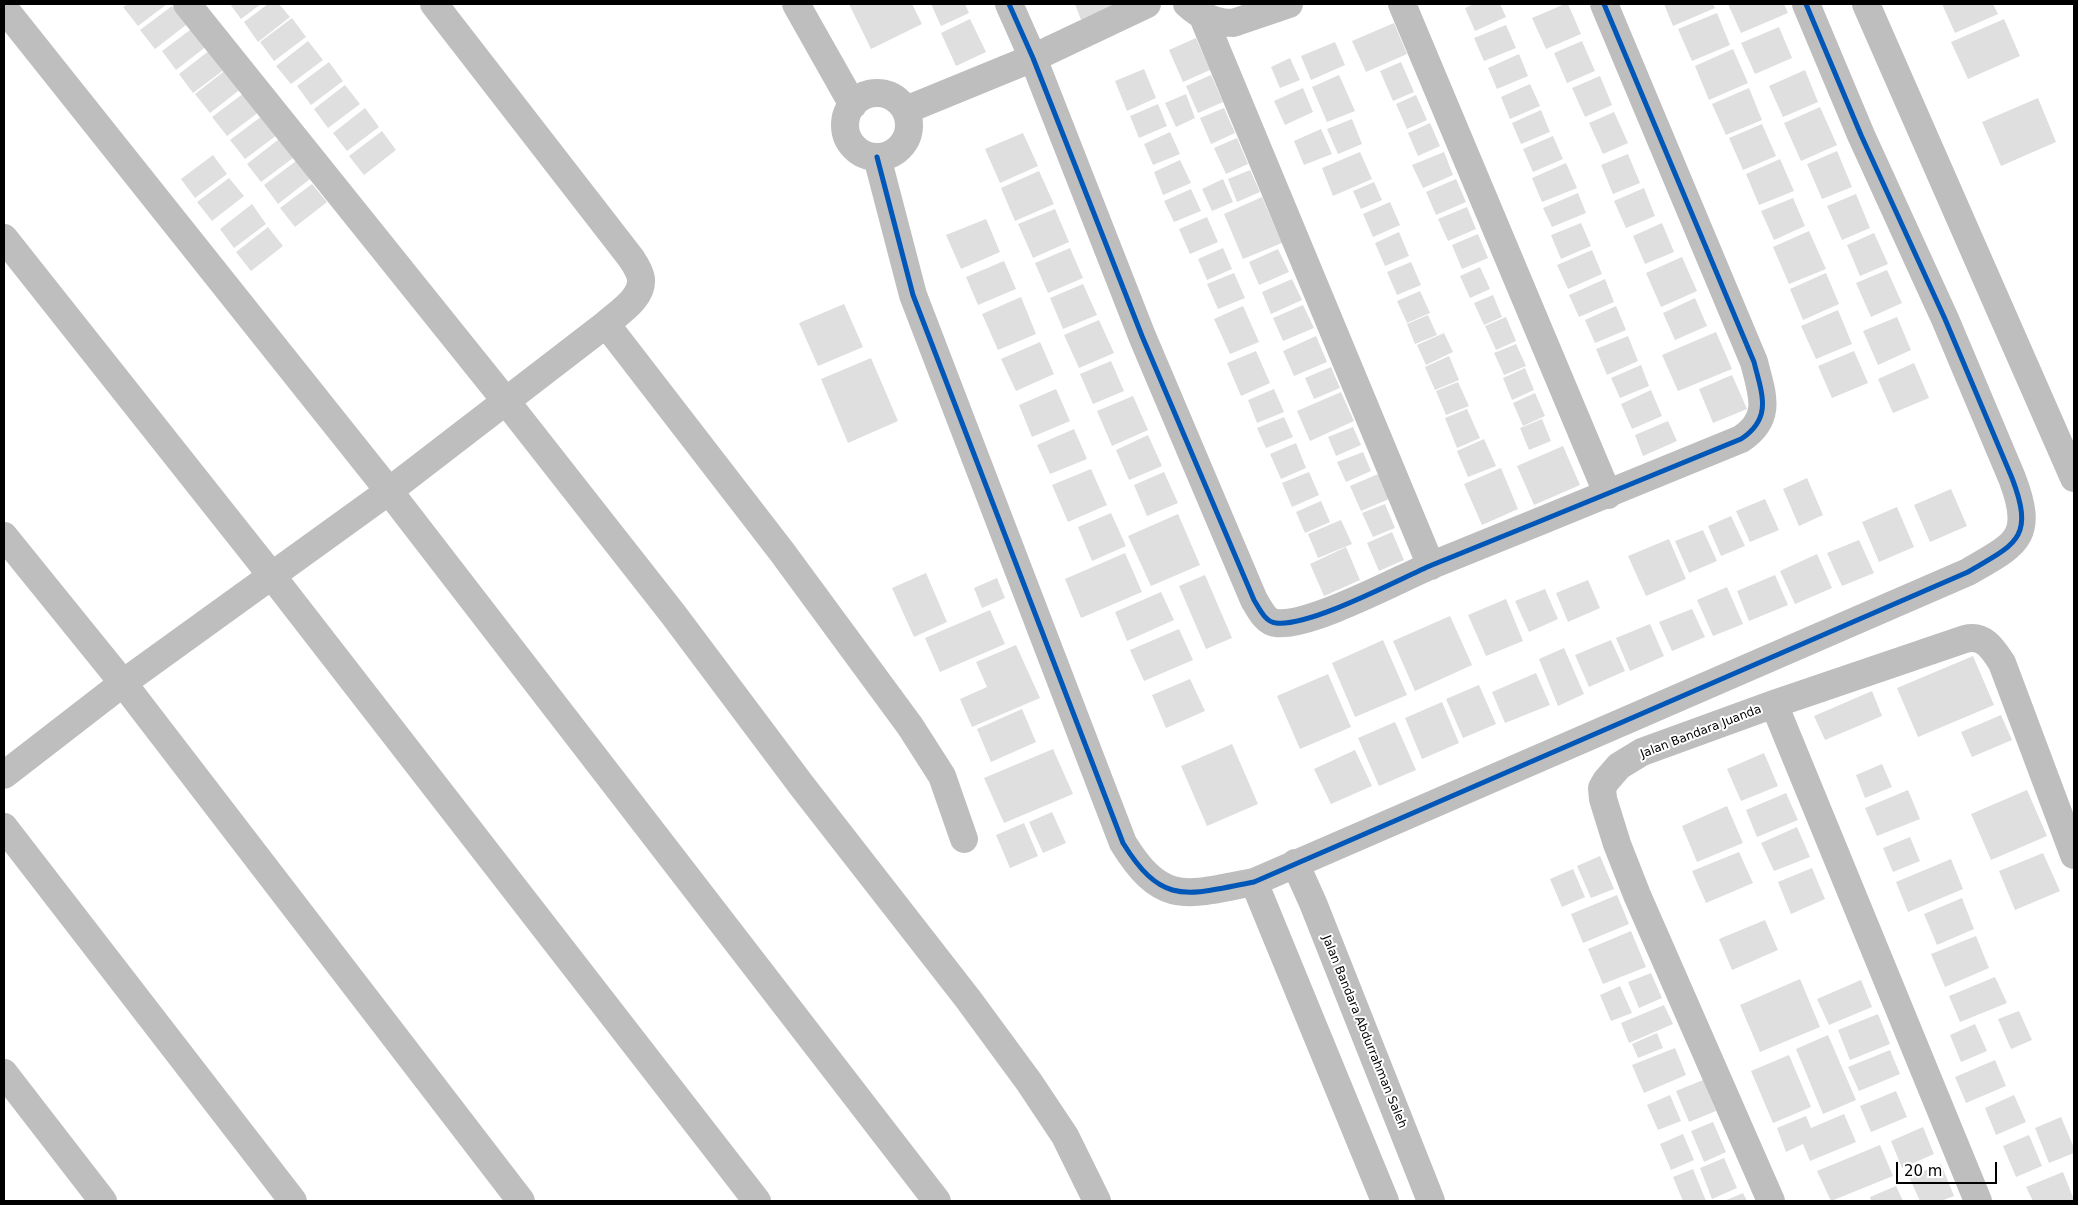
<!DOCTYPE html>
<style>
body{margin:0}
#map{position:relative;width:2078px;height:1205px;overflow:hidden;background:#fff;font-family:"DejaVu Sans",sans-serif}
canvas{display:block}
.frame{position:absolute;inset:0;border:5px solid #000;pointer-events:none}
.scale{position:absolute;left:1896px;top:1162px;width:101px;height:22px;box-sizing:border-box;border:2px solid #000;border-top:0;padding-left:6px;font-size:15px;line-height:18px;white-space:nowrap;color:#000;-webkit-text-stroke:4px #fff;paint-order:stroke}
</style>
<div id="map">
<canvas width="2078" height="1205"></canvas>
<div class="frame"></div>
<div class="scale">20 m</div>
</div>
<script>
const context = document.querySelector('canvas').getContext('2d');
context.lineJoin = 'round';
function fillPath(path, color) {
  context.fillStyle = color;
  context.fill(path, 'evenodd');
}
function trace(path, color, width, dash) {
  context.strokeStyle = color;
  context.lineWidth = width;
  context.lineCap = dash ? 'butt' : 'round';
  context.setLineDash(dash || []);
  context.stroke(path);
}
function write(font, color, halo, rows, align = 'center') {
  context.font = font + ' "DejaVu Sans",sans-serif';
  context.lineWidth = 4;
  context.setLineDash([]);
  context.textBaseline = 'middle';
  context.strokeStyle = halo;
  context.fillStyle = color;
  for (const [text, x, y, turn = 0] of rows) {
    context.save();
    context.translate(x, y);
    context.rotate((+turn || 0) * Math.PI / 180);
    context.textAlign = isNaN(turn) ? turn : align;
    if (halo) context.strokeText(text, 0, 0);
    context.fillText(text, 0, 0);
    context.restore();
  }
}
fillPath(new Path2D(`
 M 128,4 L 167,4 L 138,26 L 123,7 Z
 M 230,4 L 261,4 L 241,19 Z
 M 268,4 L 279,4 L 290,17 L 258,42 L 244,22 Z
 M 849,4 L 912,4 L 922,24 L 871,49 Z
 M 931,4 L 965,4 L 969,13 L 941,26 Z
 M 1075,4 L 1112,4 L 1113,6 L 1081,20 Z
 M 1474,4 L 1500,4 L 1506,17 L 1475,31 L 1465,8 Z
 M 1565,4 L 1568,4 L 1581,34 L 1546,49 L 1532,18 Z
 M 1664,4 L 1713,4 L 1715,8 L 1673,26 Z
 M 1728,4 L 1784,4 L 1788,13 L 1741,33 Z
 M 1942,4 L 1993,4 L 1998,14 L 1955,33 Z
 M 172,6 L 186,25 L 155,49 L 140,30 Z
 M 1717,13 L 1730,45 L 1692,61 L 1678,29 Z
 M 292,18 L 306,37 L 274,61 L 260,42 Z
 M 970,19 L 986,52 L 956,66 L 941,33 Z
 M 2004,19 L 2020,56 L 1968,79 L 1951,42 Z
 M 1394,23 L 1407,54 L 1366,72 L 1352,41 Z
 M 1506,25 L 1516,48 L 1484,61 L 1474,38 Z
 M 194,27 L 208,45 L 176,70 L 162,51 Z
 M 1779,27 L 1792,58 L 1755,74 L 1741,43 Z
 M 1196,38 L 1210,70 L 1183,82 L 1169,50 Z
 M 308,41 L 323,60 L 291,84 L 276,66 Z
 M 1582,41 L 1595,71 L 1567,83 L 1554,53 Z
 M 1335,42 L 1345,65 L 1311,80 L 1301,56 Z
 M 1733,49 L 1748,83 L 1709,100 L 1695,66 Z
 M 210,50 L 225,69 L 193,93 L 179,74 Z
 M 1519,54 L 1528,76 L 1497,89 L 1488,68 Z
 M 1290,58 L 1300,80 L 1280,88 L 1271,67 Z
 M 329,62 L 343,81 L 311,105 L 297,86 Z
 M 1401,62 L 1414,92 L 1393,101 L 1380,71 Z
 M 227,69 L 242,88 L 210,113 L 195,94 Z
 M 1144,69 L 1156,98 L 1127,111 L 1115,81 Z
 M 1805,70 L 1818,102 L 1783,117 L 1769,86 Z
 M 1211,75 L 1223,102 L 1198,113 L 1186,86 Z
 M 1339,75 L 1355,111 L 1327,122 L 1312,87 Z
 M 1600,76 L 1612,105 L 1585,117 L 1572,88 Z
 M 1530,84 L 1540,106 L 1510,119 L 1501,97 Z
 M 345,85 L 360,104 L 328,128 L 314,109 Z
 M 1303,88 L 1313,112 L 1285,125 L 1274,101 Z
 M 1749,88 L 1762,120 L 1726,135 L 1712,104 Z
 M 244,93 L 259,112 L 227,136 L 212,117 Z
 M 1186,94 L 1195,118 L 1176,127 L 1165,103 Z
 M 1416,95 L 1427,120 L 1407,129 L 1396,104 Z
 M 2038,98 L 2056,142 L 2001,166 L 1982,122 Z
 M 1158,104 L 1167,126 L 1139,138 L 1130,116 Z
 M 1820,107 L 1837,145 L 1801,161 L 1784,123 Z
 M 365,108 L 379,127 L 347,151 L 333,133 Z
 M 1224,108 L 1235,133 L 1211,144 L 1200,118 Z
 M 1541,110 L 1550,132 L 1521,144 L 1512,123 Z
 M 1614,112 L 1628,143 L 1603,154 L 1589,123 Z
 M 262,116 L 277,135 L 245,159 L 230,140 Z
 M 1352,119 L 1362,144 L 1338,154 L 1327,129 Z
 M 1430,123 L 1440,146 L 1418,156 L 1408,133 Z
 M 1762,124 L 1776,156 L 1743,170 L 1729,138 Z
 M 1321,129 L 1332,154 L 1304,165 L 1294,141 Z
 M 382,131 L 396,150 L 364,175 L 349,156 Z
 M 1170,132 L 1180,154 L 1153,165 L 1144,144 Z
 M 1023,133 L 1038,166 L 1000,183 L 985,149 Z
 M 1553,136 L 1563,159 L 1533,172 L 1523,149 Z
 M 1237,138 L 1248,164 L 1226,174 L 1214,148 Z
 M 279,139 L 293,158 L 261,182 L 247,164 Z
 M 1837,151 L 1852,187 L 1822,199 L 1807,164 Z
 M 1360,152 L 1372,179 L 1333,196 L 1322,168 Z
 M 1444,152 L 1453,175 L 1423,188 L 1412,165 Z
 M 1628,154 L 1640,183 L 1613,194 L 1601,165 Z
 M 213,155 L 227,174 L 195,198 L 181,179 Z
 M 1780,159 L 1794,191 L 1759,205 L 1746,174 Z
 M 1180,160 L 1191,183 L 1163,195 L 1154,172 Z
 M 296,161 L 310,179 L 278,204 L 264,185 Z
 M 1566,163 L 1577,188 L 1542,202 L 1532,178 Z
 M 1250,170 L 1260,192 L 1237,202 L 1228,179 Z
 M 1039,171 L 1054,204 L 1015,221 L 1001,188 Z
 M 229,178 L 244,196 L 212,221 L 197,202 Z
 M 1223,179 L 1233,202 L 1212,211 L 1202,189 Z
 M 1456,179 L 1466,202 L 1436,215 L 1426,192 Z
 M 1374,182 L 1382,200 L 1361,209 L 1353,191 Z
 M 312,184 L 327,202 L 295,227 L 280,208 Z
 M 1644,188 L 1655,216 L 1626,228 L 1614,201 Z
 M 1191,189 L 1201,211 L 1174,222 L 1164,201 Z
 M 1578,193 L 1586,213 L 1552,227 L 1543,208 Z
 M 1856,194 L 1870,228 L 1842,240 L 1827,206 Z
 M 1262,197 L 1282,243 L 1243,259 L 1224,214 Z
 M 1793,198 L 1805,226 L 1774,240 L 1761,211 Z
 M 1390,202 L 1400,225 L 1373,237 L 1363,214 Z
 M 252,204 L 266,224 L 234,248 L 220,229 Z
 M 1467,207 L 1476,229 L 1448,241 L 1438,219 Z
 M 1055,209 L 1069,242 L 1033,258 L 1018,224 Z
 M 1207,217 L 1218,242 L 1190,254 L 1179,229 Z
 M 986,219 L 1000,252 L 961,269 L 946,235 Z
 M 1581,223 L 1591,246 L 1561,259 L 1551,235 Z
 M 1662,223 L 1674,252 L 1645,264 L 1633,236 Z
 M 268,227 L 283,246 L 251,271 L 236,252 Z
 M 1809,231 L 1826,269 L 1789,284 L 1773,247 Z
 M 1399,232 L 1409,256 L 1385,266 L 1375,243 Z
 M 1874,233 L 1888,264 L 1860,276 L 1847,245 Z
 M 1478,234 L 1488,258 L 1462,269 L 1452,245 Z
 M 1070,248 L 1083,278 L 1048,293 L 1035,263 Z
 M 1223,248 L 1232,269 L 1207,280 L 1198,259 Z
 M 1278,249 L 1289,272 L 1259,285 L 1249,262 Z
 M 1592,250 L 1602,274 L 1568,289 L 1557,265 Z
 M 1682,257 L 1697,291 L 1661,307 L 1646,273 Z
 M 1004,261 L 1016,289 L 978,305 L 966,277 Z
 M 1411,262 L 1421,285 L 1397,295 L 1387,272 Z
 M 1480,267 L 1490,289 L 1470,298 L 1460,276 Z
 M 1887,270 L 1902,303 L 1871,317 L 1856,283 Z
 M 1234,273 L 1245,298 L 1218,309 L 1207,284 Z
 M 1826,273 L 1839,304 L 1803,320 L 1790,289 Z
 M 1292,279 L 1302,300 L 1271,314 L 1262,292 Z
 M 1605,279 L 1614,302 L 1579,317 L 1569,295 Z
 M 1083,284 L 1097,315 L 1063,329 L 1050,298 Z
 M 1420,291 L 1430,313 L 1407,323 L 1397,301 Z
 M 1493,295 L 1502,317 L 1484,325 L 1474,303 Z
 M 1021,297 L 1036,334 L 998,350 L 982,314 Z
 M 1695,298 L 1707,326 L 1675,340 L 1663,313 Z
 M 844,304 L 863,347 L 818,366 L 799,323 Z
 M 1303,305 L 1314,328 L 1283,341 L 1273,318 Z
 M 1243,306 L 1259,342 L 1230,354 L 1214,319 Z
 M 1616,306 L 1626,330 L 1595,343 L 1585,320 Z
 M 1838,310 L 1852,344 L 1816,359 L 1801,326 Z
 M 1428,315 L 1437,335 L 1415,344 L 1407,324 Z
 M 1506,317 L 1516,341 L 1496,350 L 1485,326 Z
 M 1897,317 L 1911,350 L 1878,365 L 1863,331 Z
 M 1099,320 L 1114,353 L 1079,368 L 1064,335 Z
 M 1716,332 L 1732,369 L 1678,391 L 1662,355 Z
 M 1444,333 L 1453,352 L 1426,365 L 1417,345 Z
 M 1316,336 L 1327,362 L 1294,376 L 1283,351 Z
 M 1628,336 L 1638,361 L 1607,375 L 1596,349 Z
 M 1040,342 L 1054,374 L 1016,391 L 1001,359 Z
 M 1516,344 L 1526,366 L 1504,375 L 1494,353 Z
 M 1256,351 L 1270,383 L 1241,396 L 1227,363 Z
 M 1854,351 L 1868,383 L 1832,398 L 1818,366 Z
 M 1449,356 L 1459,380 L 1435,390 L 1425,367 Z
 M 871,358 L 898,421 L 848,443 L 821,379 Z
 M 1111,361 L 1124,391 L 1093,404 L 1080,374 Z
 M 1914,363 L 1929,398 L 1893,413 L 1878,379 Z
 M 1641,365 L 1649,386 L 1620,398 L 1611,378 Z
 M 1331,367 L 1340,388 L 1314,399 L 1305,378 Z
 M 1525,368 L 1534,390 L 1512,400 L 1503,378 Z
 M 1732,375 L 1747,409 L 1713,423 L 1699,389 Z
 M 1458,382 L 1469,406 L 1446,415 L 1436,391 Z
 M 1056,389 L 1070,421 L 1032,437 L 1019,405 Z
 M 1274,389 L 1284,412 L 1257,423 L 1248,400 Z
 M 1651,390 L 1662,416 L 1632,429 L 1621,404 Z
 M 1341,392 L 1354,421 L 1310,441 L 1297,411 Z
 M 1535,393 L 1545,416 L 1523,426 L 1513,403 Z
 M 1133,396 L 1148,430 L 1112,446 L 1097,411 Z
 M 1467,409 L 1480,438 L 1457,448 L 1445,418 Z
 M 1284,417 L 1293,437 L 1266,448 L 1257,428 Z
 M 1542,419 L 1551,441 L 1529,450 L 1520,428 Z
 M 1668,421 L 1677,441 L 1643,456 L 1635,435 Z
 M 1353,427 L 1361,445 L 1336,456 L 1328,437 Z
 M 1074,429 L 1087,459 L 1050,474 L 1037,445 Z
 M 1148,435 L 1162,466 L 1129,480 L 1116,450 Z
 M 1484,439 L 1496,466 L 1468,477 L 1457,451 Z
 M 1296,443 L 1306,468 L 1281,479 L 1270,454 Z
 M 1563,446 L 1580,485 L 1534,505 L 1517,466 Z
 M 1363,452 L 1371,471 L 1346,482 L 1337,462 Z
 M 1501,468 L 1518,509 L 1482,525 L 1464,484 Z
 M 1091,469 L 1107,505 L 1068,522 L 1052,485 Z
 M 1164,472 L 1178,503 L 1147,516 L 1134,485 Z
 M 1309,472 L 1319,495 L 1292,507 L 1282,483 Z
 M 1378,474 L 1389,499 L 1361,511 L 1350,486 Z
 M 1807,478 L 1823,515 L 1799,526 L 1783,489 Z
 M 1951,489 L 1967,526 L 1930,542 L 1914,505 Z
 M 1765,499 L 1779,530 L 1750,542 L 1736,511 Z
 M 1321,501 L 1330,522 L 1305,533 L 1296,512 Z
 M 1385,504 L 1395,528 L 1373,537 L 1362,513 Z
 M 1897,507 L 1914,547 L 1879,562 L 1862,522 Z
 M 1111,513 L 1126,546 L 1092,561 L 1078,527 Z
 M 1178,514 L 1200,565 L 1151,586 L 1128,536 Z
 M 1731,516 L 1745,546 L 1721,556 L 1708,526 Z
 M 1341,520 L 1352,544 L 1318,558 L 1308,534 Z
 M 1703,530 L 1717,561 L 1689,573 L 1675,541 Z
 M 1392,532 L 1404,560 L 1379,571 L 1367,543 Z
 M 1669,539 L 1686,579 L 1646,596 L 1628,556 Z
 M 1859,540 L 1874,573 L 1842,586 L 1827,553 Z
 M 1346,547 L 1360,580 L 1324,596 L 1310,564 Z
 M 1125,553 L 1142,592 L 1081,618 L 1065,579 Z
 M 1817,554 L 1832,588 L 1795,604 L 1780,571 Z
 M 926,573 L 947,622 L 914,637 L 892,588 Z
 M 1205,575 L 1232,638 L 1206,649 L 1179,586 Z
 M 1775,575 L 1788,605 L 1749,621 L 1737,591 Z
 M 997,578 L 1005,598 L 982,608 L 974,588 Z
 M 1588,580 L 1600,608 L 1568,622 L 1556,593 Z
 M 1727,587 L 1743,624 L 1713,636 L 1697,600 Z
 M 1545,589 L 1558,619 L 1529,632 L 1515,601 Z
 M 1161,592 L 1174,620 L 1127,641 L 1115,612 Z
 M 1506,599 L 1523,641 L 1486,656 L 1468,615 Z
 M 1692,609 L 1705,637 L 1672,651 L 1659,622 Z
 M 990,610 L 1005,644 L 940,672 L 925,638 Z
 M 1450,616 L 1472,665 L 1415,691 L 1393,641 Z
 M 1650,624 L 1664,656 L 1630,671 L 1616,638 Z
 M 1179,629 L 1193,660 L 1144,681 L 1130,650 Z
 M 1383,640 L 1407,695 L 1355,717 L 1332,663 Z
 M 1611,640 L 1625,671 L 1589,687 L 1575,655 Z
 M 1016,645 L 1040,698 L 972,727 L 960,699 L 987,687 L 976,662 Z
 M 1564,648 L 1584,694 L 1558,706 L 1539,659 Z
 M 1973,656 L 1994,705 L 1918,737 L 1897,688 Z
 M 1536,673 L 1550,705 L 1505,723 L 1492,692 Z
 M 1328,674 L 1351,727 L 1300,749 L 1277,696 Z
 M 1190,679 L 1205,711 L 1166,728 L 1152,695 Z
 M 1479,685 L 1496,724 L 1463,738 L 1446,699 Z
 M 1872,691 L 1882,716 L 1825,740 L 1814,716 Z
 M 1442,702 L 1459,743 L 1422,759 L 1405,718 Z
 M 1022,709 L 1036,742 L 991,762 L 977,729 Z
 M 2001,715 L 2012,740 L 1972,757 L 1961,732 Z
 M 1395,722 L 1416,770 L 1379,786 L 1358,738 Z
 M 1232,744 L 1258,804 L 1207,826 L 1181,766 Z
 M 1053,749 L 1073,794 L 1004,823 L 984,778 Z
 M 1355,750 L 1372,786 L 1331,804 L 1314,769 Z
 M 1764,753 L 1778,786 L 1741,801 L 1727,769 Z
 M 1882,764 L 1892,787 L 1865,798 L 1856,775 Z
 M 1908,790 L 1920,819 L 1877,836 L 1865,808 Z
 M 2027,790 L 2047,836 L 1991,860 L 1971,814 Z
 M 1786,793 L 1798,820 L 1757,837 L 1746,810 Z
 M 1727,806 L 1743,843 L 1697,862 L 1682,826 Z
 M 1052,812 L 1066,843 L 1043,853 L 1029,822 Z
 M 1024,823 L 1038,856 L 1010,868 L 996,835 Z
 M 1797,827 L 1810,857 L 1774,871 L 1761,843 Z
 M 1910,837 L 1920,861 L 1893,872 L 1883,848 Z
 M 1739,852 L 1753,883 L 1706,903 L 1692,871 Z
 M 2043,853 L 2060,891 L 2015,910 L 1999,871 Z
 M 1600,856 L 1614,889 L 1591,898 L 1577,866 Z
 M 1951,859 L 1963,889 L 1908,912 L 1896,882 Z
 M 1812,868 L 1825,899 L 1791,914 L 1778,882 Z
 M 1573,869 L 1585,897 L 1562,907 L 1550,879 Z
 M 1617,895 L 1629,924 L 1583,943 L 1571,914 Z
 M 1962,898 L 1974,929 L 1937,945 L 1924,914 Z
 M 1765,920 L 1778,950 L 1732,970 L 1719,939 Z
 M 1631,931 L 1646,967 L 1603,984 L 1588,949 Z
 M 1976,936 L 1989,968 L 1945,987 L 1931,954 Z
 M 1651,973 L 1662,998 L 1639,1008 L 1628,982 Z
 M 1995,977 L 2007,1003 L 1960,1022 L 1949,996 Z
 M 1800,979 L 1820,1027 L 1760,1052 L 1740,1005 Z
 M 1861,980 L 1872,1007 L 1829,1025 L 1817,999 Z
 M 1620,986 L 1632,1013 L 1611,1021 L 1600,995 Z
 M 1664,1005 L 1673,1024 L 1629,1043 L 1621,1023 Z
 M 2019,1011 L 2032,1040 L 2011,1049 L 1998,1019 Z
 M 1878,1014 L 1890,1044 L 1850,1060 L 1838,1030 Z
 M 1975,1024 L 1987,1051 L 1961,1062 L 1950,1035 Z
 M 1657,1033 L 1663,1048 L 1638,1058 L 1632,1044 Z
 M 1828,1035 L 1856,1100 L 1823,1114 L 1796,1049 Z
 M 1675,1048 L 1686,1075 L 1644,1093 L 1632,1065 Z
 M 1890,1050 L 1900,1074 L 1859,1091 L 1848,1067 Z
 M 1789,1055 L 1811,1107 L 1773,1123 L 1751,1071 Z
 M 1995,1060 L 2006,1086 L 1966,1103 L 1955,1077 Z
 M 1703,1080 L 1716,1111 L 1689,1122 L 1676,1091 Z
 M 1896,1091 L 1907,1117 L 1871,1132 L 1860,1106 Z
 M 1670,1095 L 1681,1121 L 1658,1130 L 1647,1105 Z
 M 2014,1095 L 2026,1122 L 1996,1135 L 1985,1108 Z
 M 1844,1114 L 1856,1142 L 1810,1161 L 1803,1144 L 1786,1152 L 1777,1128 L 1806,1116 L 1811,1128 Z
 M 2061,1117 L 2074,1148 L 2074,1153 L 2049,1163 L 2035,1128 Z
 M 1713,1122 L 1726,1152 L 1704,1162 L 1691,1131 Z
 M 1923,1127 L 1934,1154 L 1902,1168 L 1891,1141 Z
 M 1683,1134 L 1694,1160 L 1671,1170 L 1660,1144 Z
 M 2029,1135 L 2042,1166 L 2016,1177 L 2003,1146 Z
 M 1880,1145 L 1893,1176 L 1831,1201 L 1817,1171 Z
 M 1724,1158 L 1737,1188 L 1712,1199 L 1700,1168 Z
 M 1941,1164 L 1954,1196 L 1941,1201 L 1920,1201 L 1909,1177 Z
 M 1693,1169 L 1706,1201 L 1683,1201 L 1673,1177 Z
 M 2063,1172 L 2074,1200 L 2033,1201 L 2026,1187 Z
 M 1896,1186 L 1903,1201 L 1871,1201 L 1870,1197 Z
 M 1743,1193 L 1747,1201 L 1724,1201 Z`), '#dfdfdf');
trace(new Path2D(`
 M 187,4 L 505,400 L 673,614 L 802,786 L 968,999 L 1029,1082 L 1065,1136 L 1097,1201
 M 796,4 L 853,105
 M 1009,4 L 1033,58 L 1142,336 L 1254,600 C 1259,608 1265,622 1276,623 C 1310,627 1397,580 1432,565 C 1535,523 1638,482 1741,439 C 1773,418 1762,394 1754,362 L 1604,4
 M 1187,4 C 1200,16 1214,23 1233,23 L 1289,4
 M 1402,4 L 1608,495
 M 1866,4 L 2074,478
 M 4,8 L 389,491 L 937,1201
 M 1203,17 L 1431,566
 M845 125a32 32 0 1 1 64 0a32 32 0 1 1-64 0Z
 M 906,110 L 1033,58 L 1147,4
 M 877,157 L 913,295 L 1123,843 C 1163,908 1188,894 1254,882 L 1968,572 C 2016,544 2035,538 2012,478 L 1945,319 L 1861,135 L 1806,4
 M 4,238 L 272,576 L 757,1201
 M 606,324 L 782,552 L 910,726 L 942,776 L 964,839
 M 4,536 L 123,683 L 521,1201
 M 1774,704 L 1978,1201
 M 4,775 L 123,683 L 389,491 L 606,324 C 618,313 643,298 641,279 C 640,271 635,264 631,258 L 434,4
 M 4,827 L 293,1201
 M 1295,863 L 1313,903 L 1431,1201
 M 1254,882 L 1385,1201
 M 4,1073 L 103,1201
 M 1771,1201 L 1637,895 L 1617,844 L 1603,799 L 1602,788 L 1606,781 L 1619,766 L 1642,752 L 1774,704 L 1965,639 C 1984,634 1993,649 2002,663 L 2074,855`), '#bebebe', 28);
trace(new Path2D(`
 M 1009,4 L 1033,58 L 1142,336 L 1254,600 C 1259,608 1265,622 1276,623 C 1310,627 1397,580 1432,565 C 1535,523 1638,482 1741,439 C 1773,418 1762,394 1754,362 L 1604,4
 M 877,157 L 913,295 L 1123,843 C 1163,908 1188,894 1254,882 L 1968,572 C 2016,544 2035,538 2012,478 L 1945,319 L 1861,135 L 1806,4`), '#0057b8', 5);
write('12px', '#000', '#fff', [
 ["Jalan Bandara Juanda",1701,732,-21],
 ["Jalan Bandara Abdurrahman Saleh",1364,1032,68]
]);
</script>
